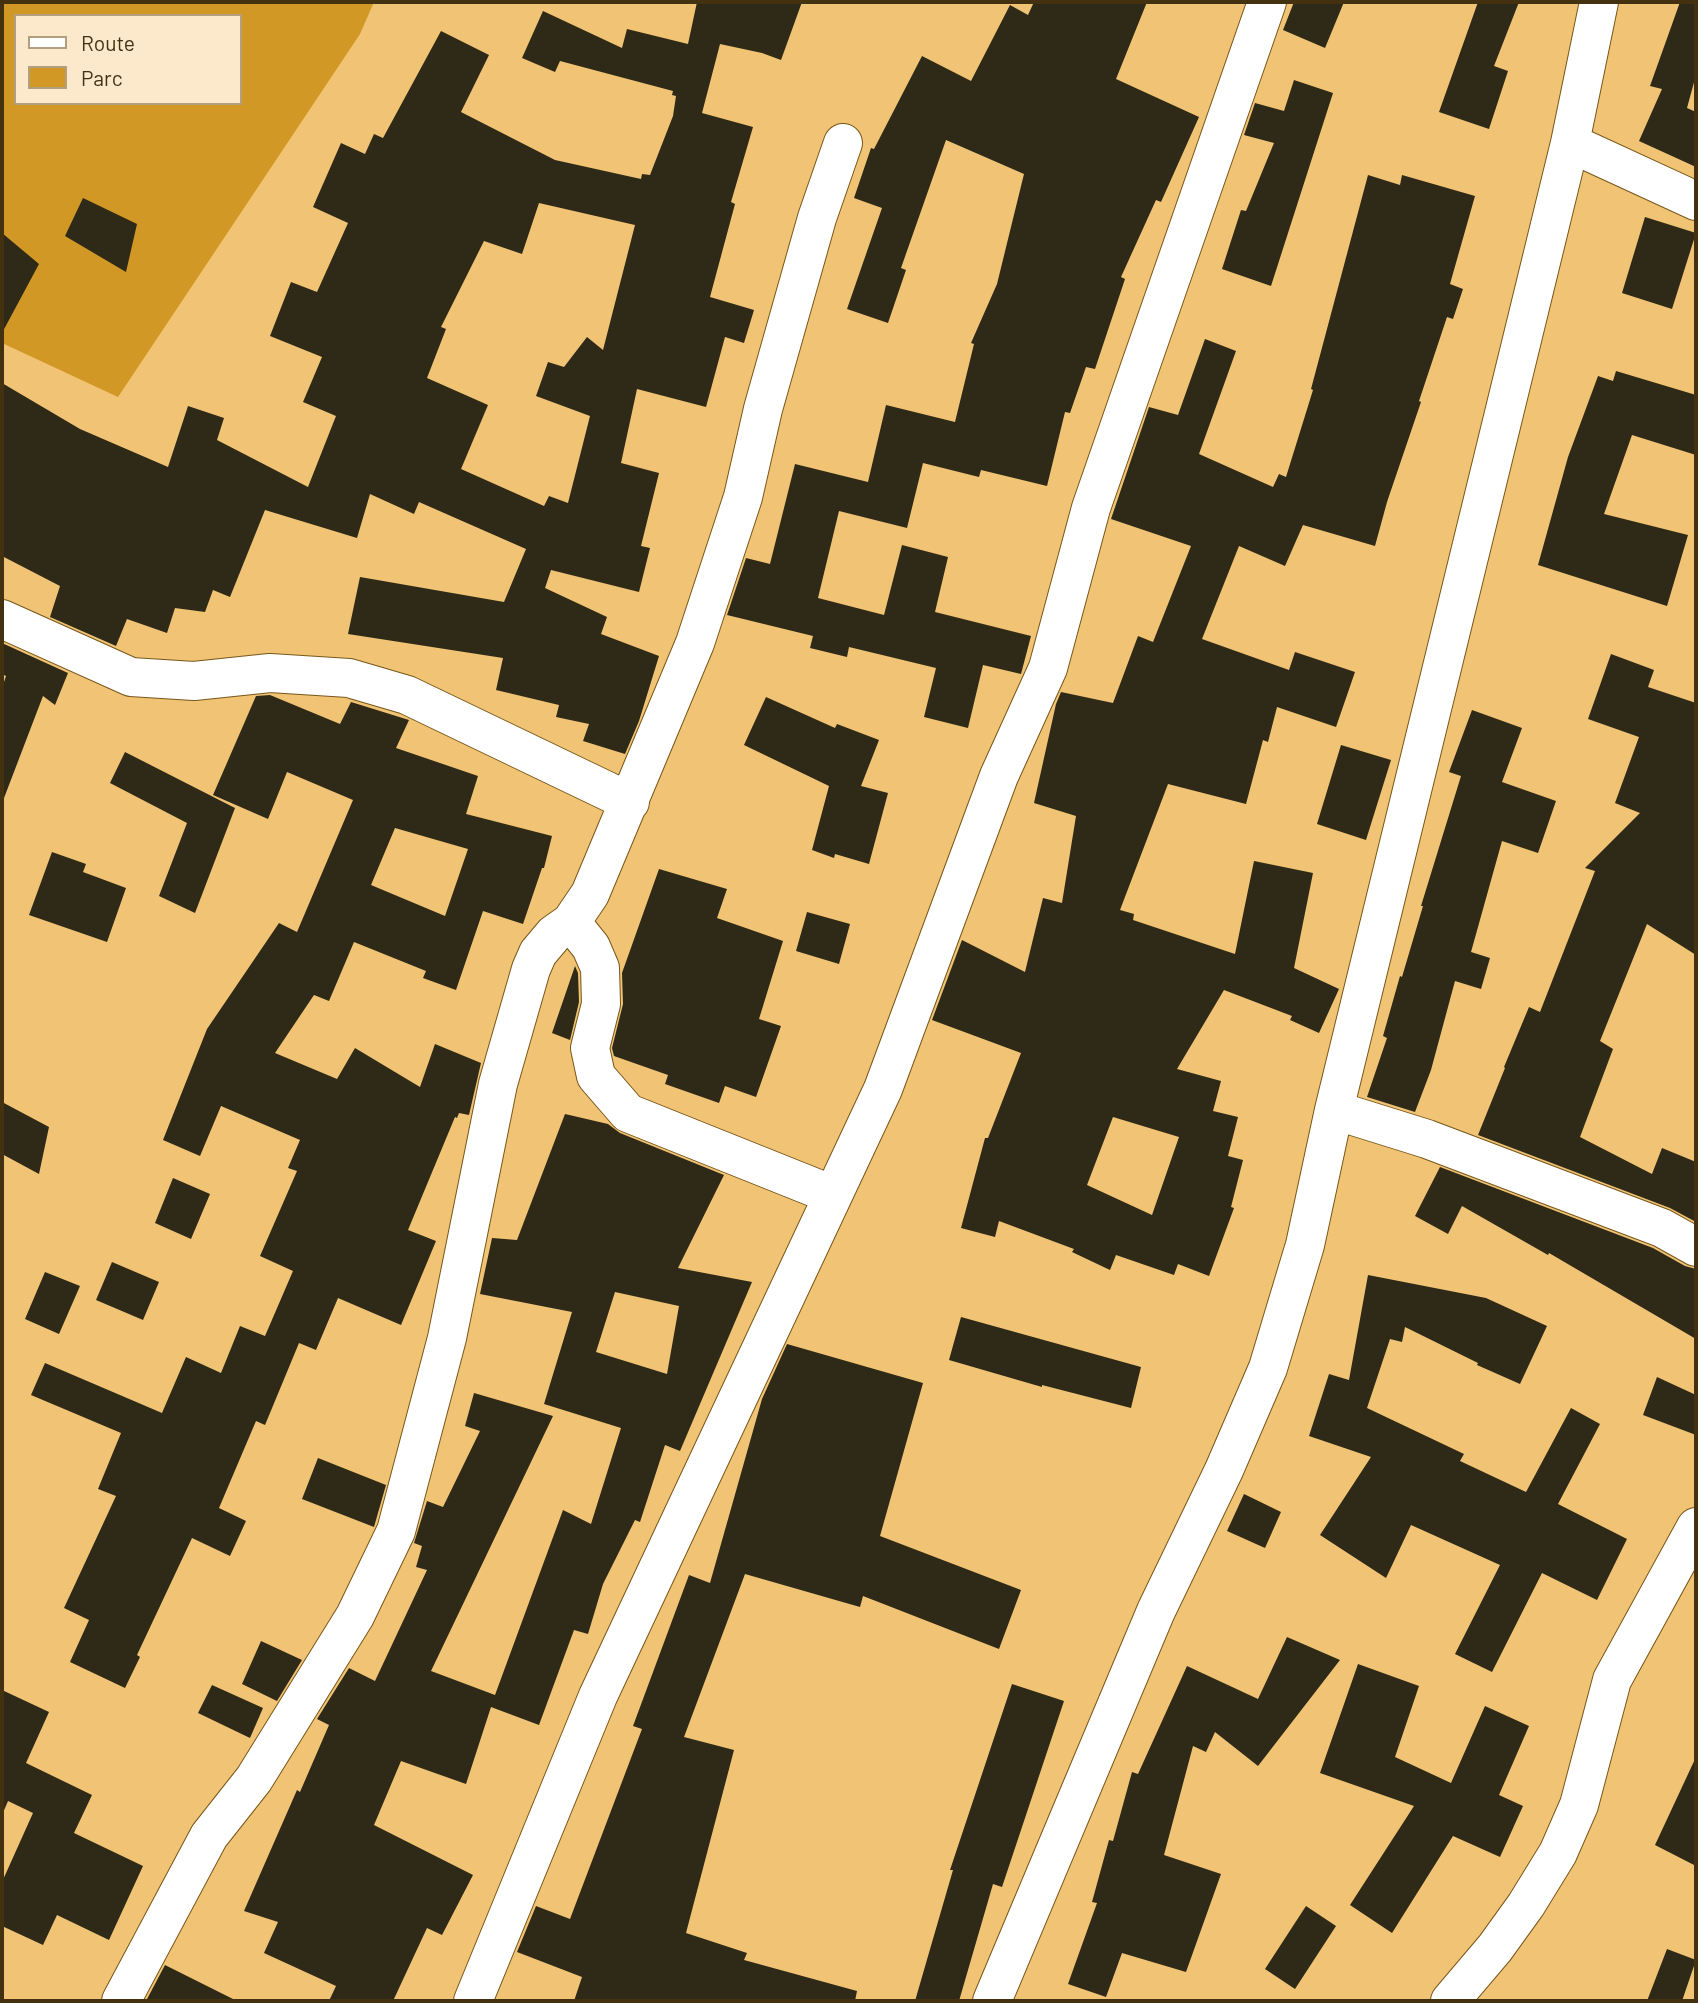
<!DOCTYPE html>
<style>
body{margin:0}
#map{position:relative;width:1698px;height:2003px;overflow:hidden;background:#f1c375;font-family:Barlow,sans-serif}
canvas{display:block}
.frame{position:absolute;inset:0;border:4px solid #443110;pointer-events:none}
.legend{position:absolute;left:14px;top:14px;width:228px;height:91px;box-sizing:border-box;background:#fce9cb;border:2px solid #b29f80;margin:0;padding:9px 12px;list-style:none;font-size:21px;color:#443110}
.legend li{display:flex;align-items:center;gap:14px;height:35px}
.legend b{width:35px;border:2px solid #b29f80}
</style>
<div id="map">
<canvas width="1698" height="2003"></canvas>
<div class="frame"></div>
<ul class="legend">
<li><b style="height:9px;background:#fff"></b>Route</li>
<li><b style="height:19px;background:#d19825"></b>Parc</li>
</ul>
</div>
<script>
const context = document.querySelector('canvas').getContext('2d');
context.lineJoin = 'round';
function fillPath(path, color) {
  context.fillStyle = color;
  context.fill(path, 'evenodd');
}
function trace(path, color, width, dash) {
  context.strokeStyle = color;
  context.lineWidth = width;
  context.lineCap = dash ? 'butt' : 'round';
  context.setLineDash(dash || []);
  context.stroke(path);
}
fillPath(new Path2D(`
 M 2,2 L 374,2 L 360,34 L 118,397 L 2,343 ZM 16,16 L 240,16 L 240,103 L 16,103 Z`), '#d19825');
fillPath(new Path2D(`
 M 697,2 L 802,2 L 781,60 L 762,53 L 720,44 L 702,113 L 753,127 L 731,202 L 735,204 L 710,297 L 754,310 L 744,343 L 725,337 L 706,407 L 637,389 L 621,463 L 659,473 L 641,546 L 650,548 L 639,592 L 551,570 L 545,588 L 607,617 L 601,634 L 659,656 L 639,721 L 625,754 L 583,741 L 589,724 L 556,717 L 559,705 L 496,690 L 503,658 L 348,634 L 360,577 L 504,602 L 526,549 L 419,502 L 414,514 L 370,494 L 357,538 L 265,510 L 230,597 L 213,590 L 205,612 L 175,608 L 167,633 L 127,619 L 116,646 L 50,617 L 60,586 L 2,556 L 2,383 L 80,429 L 168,467 L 188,406 L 224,418 L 217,440 L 308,487 L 336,416 L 303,402 L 322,357 L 270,336 L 291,282 L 317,292 L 348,223 L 313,207 L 341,143 L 365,154 L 374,134 L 383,138 L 441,31 L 489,55 L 461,112 L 555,160 L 641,179 L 642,174 L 650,175 L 673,116 L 676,96 L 672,95 L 673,91 L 560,61 L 555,72 L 522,58 L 543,11 L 622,48 L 627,29 L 688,44 ZM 539,203 L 635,225 L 603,350 L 587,337 L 564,367 L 548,362 L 536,396 L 590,416 L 568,503 L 549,496 L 544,506 L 461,469 L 488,405 L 427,378 L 446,329 L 441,327 L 484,241 L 522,254 Z
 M 1034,2 L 1147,2 L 1116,79 L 1199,117 L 1161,202 L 1156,200 L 1121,277 L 1125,279 L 1095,369 L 1086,367 L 1070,413 L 1065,412 L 1047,486 L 981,470 L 979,477 L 923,463 L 907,528 L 839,511 L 818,598 L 884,615 L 902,545 L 948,557 L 935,612 L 1031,636 L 1021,674 L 983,665 L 968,728 L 924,717 L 936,668 L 849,647 L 847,657 L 810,648 L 813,636 L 727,615 L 746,558 L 770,564 L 795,464 L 868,482 L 886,405 L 955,422 L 974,344 L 971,343 L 997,284 L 1024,174 L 946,140 L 901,268 L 906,270 L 888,323 L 847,309 L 882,208 L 854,198 L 871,148 L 874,149 L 922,56 L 971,81 L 1010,5 L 1028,15 Z
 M 1294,2 L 1344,2 L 1325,48 L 1283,30 Z
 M 1478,2 L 1519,2 L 1494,66 L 1508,71 L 1489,129 L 1439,112 Z
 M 1680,2 L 1696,2 L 1696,75 L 1687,108 L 1696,112 L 1696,167 L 1639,141 L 1662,89 L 1650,86 Z
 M 1294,80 L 1333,93 L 1271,286 L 1222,269 L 1241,210 L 1246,211 L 1274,143 L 1244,135 L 1255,103 L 1284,111 Z
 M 1368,175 L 1400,185 L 1402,175 L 1475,196 L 1450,284 L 1463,289 L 1453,319 L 1447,317 L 1419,401 L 1421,402 L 1387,502 L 1375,546 L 1303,525 L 1285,566 L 1239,546 L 1202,639 L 1289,670 L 1295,652 L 1355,672 L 1336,727 L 1277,707 L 1268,742 L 1263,740 L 1246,804 L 1168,784 L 1120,910 L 1134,914 L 1133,920 L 1235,954 L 1254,861 L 1313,873 L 1294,968 L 1339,989 L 1319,1033 L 1290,1020 L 1292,1016 L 1224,990 L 1177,1069 L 1221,1081 L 1213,1111 L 1238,1117 L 1228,1156 L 1243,1160 L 1231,1207 L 1234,1208 L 1209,1276 L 1178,1264 L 1174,1275 L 1116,1255 L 1110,1270 L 1072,1252 L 1074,1249 L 999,1221 L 995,1237 L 961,1228 L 985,1138 L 988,1138 L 1021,1053 L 932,1020 L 962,940 L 1025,972 L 1043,898 L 1062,903 L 1076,816 L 1034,803 L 1056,704 L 1061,692 L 1113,703 L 1138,636 L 1153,642 L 1191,546 L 1111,519 L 1149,407 L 1178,415 L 1205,339 L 1236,351 L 1199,454 L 1273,487 L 1279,474 L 1286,477 L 1313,390 L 1311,389 ZM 1113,1117 L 1179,1137 L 1152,1215 L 1087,1185 Z
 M 83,198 L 137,224 L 126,272 L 65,236 Z
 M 1645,217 L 1696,233 L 1672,309 L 1622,293 Z
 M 2,233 L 39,264 L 2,333 Z
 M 1616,371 L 1696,395 L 1696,455 L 1632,435 L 1604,514 L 1688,535 L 1667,606 L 1538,565 L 1568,457 L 1598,376 L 1613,381 Z
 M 2,643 L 68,673 L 55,705 L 43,696 L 4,798 L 2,797 L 2,688 L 6,676 L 2,674 Z
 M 1611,654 L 1654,670 L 1648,687 L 1696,703 L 1696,955 L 1647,924 L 1600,1041 L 1613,1049 L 1580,1137 L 1652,1174 L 1662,1148 L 1696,1162 L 1696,1222 L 1670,1208 L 1478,1135 L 1505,1068 L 1504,1067 L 1529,1007 L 1540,1012 L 1595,871 L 1585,868 L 1640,813 L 1615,803 L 1639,737 L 1588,719 Z
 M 270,695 L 340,724 L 351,702 L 409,720 L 396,748 L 478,776 L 466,814 L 552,836 L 544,868 L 542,868 L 523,924 L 483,911 L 456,990 L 423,978 L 426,971 L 354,942 L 329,1001 L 314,995 L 275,1053 L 337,1079 L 355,1048 L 420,1087 L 435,1044 L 481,1063 L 469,1115 L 459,1113 L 457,1118 L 455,1117 L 408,1230 L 436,1241 L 401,1325 L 338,1298 L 316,1350 L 299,1343 L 265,1425 L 256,1421 L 219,1508 L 246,1521 L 230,1556 L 192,1538 L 137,1655 L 140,1657 L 125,1688 L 70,1662 L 89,1620 L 64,1608 L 116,1496 L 98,1489 L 121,1433 L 31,1395 L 45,1363 L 162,1413 L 186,1357 L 221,1373 L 240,1326 L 265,1336 L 293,1271 L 260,1256 L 297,1171 L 288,1168 L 300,1140 L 221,1106 L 200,1156 L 163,1140 L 207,1029 L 279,923 L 297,932 L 353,800 L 287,772 L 268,819 L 213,795 L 256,696 ZM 395,828 L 468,849 L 445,916 L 371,885 Z
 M 766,697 L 835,728 L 837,724 L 879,740 L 861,786 L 888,793 L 869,864 L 835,854 L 834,858 L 812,850 L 829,786 L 744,745 Z
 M 1472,710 L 1522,728 L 1502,782 L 1556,801 L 1538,853 L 1502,841 L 1471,952 L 1490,958 L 1481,989 L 1455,981 L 1431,1070 L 1415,1112 L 1367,1097 L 1387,1038 L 1383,1036 L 1400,976 L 1402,977 L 1423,906 L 1421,906 L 1461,776 L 1449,772 Z
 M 1341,745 L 1391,760 L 1366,840 L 1317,824 Z
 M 125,752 L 235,808 L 195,913 L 159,896 L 187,823 L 110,783 Z
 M 52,852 L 86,864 L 83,872 L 126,888 L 107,942 L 29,915 Z
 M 659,869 L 727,889 L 717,918 L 783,941 L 759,1019 L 781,1026 L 756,1097 L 725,1086 L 719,1103 L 665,1084 L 668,1075 L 614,1056 L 612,1048 L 623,1004 L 622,973 Z
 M 807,912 L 850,924 L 839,964 L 796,951 Z
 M 575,966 L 578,973 L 579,1002 L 570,1040 L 552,1033 Z
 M 2,1102 L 49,1127 L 39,1174 L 2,1154 Z
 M 565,1114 L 608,1124 L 620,1133 L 724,1175 L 678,1268 L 752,1282 L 680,1451 L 665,1445 L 640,1522 L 635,1520 L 603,1584 L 588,1634 L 574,1630 L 539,1725 L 491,1707 L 466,1784 L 401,1761 L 374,1825 L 473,1875 L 442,1935 L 427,1928 L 393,2001 L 329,2001 L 336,1986 L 264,1953 L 278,1922 L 244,1911 L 297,1790 L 300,1792 L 329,1725 L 317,1719 L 349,1668 L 375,1681 L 427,1570 L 416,1567 L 422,1546 L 414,1543 L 427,1501 L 443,1507 L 480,1431 L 465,1426 L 474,1393 L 553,1416 L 431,1671 L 495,1695 L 563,1510 L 591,1524 L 621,1428 L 544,1404 L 572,1312 L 480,1294 L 492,1238 L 517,1240 ZM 615,1292 L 679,1306 L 667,1374 L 596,1352 Z
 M 1440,1167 L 1653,1248 L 1685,1266 L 1696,1269 L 1696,1339 L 1549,1253 L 1548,1255 L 1462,1206 L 1448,1234 L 1415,1216 Z
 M 173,1178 L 210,1194 L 191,1239 L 155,1223 Z
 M 112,1262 L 159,1282 L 143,1320 L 96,1300 Z
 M 45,1272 L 80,1286 L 59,1334 L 25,1319 Z
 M 1368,1275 L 1486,1298 L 1547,1326 L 1520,1384 L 1477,1365 L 1478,1363 L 1405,1327 L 1402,1342 L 1390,1339 L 1367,1408 L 1464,1454 L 1460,1461 L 1526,1492 L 1571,1408 L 1600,1424 L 1558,1504 L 1627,1539 L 1597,1600 L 1542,1573 L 1492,1672 L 1455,1654 L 1500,1565 L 1411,1525 L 1386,1578 L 1320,1535 L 1371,1457 L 1309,1436 L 1329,1374 L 1349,1380 Z
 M 961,1317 L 1141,1367 L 1131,1408 L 1042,1385 L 1042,1387 L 949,1360 Z
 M 787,1344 L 923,1383 L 880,1536 L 1021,1590 L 999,1649 L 863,1596 L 860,1607 L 745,1574 L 684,1737 L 734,1750 L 686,1933 L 747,1953 L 744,1960 L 857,1991 L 855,2001 L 574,2001 L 582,1977 L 517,1952 L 536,1906 L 570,1919 L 642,1729 L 633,1726 L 689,1575 L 710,1583 L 762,1399 Z
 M 1657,1377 L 1696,1395 L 1696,1435 L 1643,1415 Z
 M 318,1458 L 386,1485 L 374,1527 L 302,1499 Z
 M 1244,1494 L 1281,1512 L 1265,1548 L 1227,1531 Z
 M 1287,1637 L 1340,1660 L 1258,1766 L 1215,1732 L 1206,1752 L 1193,1746 L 1164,1855 L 1221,1874 L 1186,1972 L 1122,1953 L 1106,1997 L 1068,1984 L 1097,1903 L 1092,1902 L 1109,1840 L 1113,1841 L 1132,1772 L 1138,1774 L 1187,1666 L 1258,1699 Z
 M 261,1641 L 302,1660 L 277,1701 L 242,1684 Z
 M 1358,1664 L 1419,1686 L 1395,1757 L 1451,1783 L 1485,1706 L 1529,1726 L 1499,1795 L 1523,1806 L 1500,1857 L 1453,1836 L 1392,1933 L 1350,1905 L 1414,1806 L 1320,1773 Z
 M 1012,1684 L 1064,1701 L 1002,1887 L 993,1884 L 959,2001 L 915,2001 L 953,1870 L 950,1870 Z
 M 212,1685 L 263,1708 L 250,1738 L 198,1713 Z
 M 2,1690 L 49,1712 L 26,1763 L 92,1795 L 74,1833 L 143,1866 L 109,1940 L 57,1915 L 43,1945 L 2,1926 L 2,1882 L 33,1813 L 8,1801 L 2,1815 Z
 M 1696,1757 L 1696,1866 L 1655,1845 Z
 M 1306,1906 L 1336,1926 L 1295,1989 L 1265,1969 Z
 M 1667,1949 L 1696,1960 L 1682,2001 L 1647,2001 Z
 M 165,1965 L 237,2001 L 146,2001 Z`), '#2e2a17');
const street = new Path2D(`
 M 1570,143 L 1696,201
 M 2,619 L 131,677 L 194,681 L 270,673 L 349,678 L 407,695 L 630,802
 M 571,922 L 591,947 L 600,968 L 601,1004 L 590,1048 L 596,1076 L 628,1113 L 833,1195
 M 1334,1110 L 1427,1139 L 1662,1228 L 1696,1247
 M 121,2001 L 209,1836 L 254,1779 L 355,1616 L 396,1531 L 447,1338 L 498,1084 L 531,969 L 538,953 L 554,934 L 571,922 L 590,894 L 695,643 L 743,497 L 763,409 L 817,218 L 843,143
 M 473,2001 L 598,1696 L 883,1089 L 999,776 L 1048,668 L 1091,508 L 1267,2
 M 992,2001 L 1156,1611 L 1224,1470 L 1268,1368 L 1305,1245 L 1334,1110 L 1570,143 L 1599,2
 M 1450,2001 L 1495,1948 L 1526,1905 L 1558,1853 L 1579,1805 L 1612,1680 L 1696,1527`);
trace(street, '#785719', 40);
trace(street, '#fff', 38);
</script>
